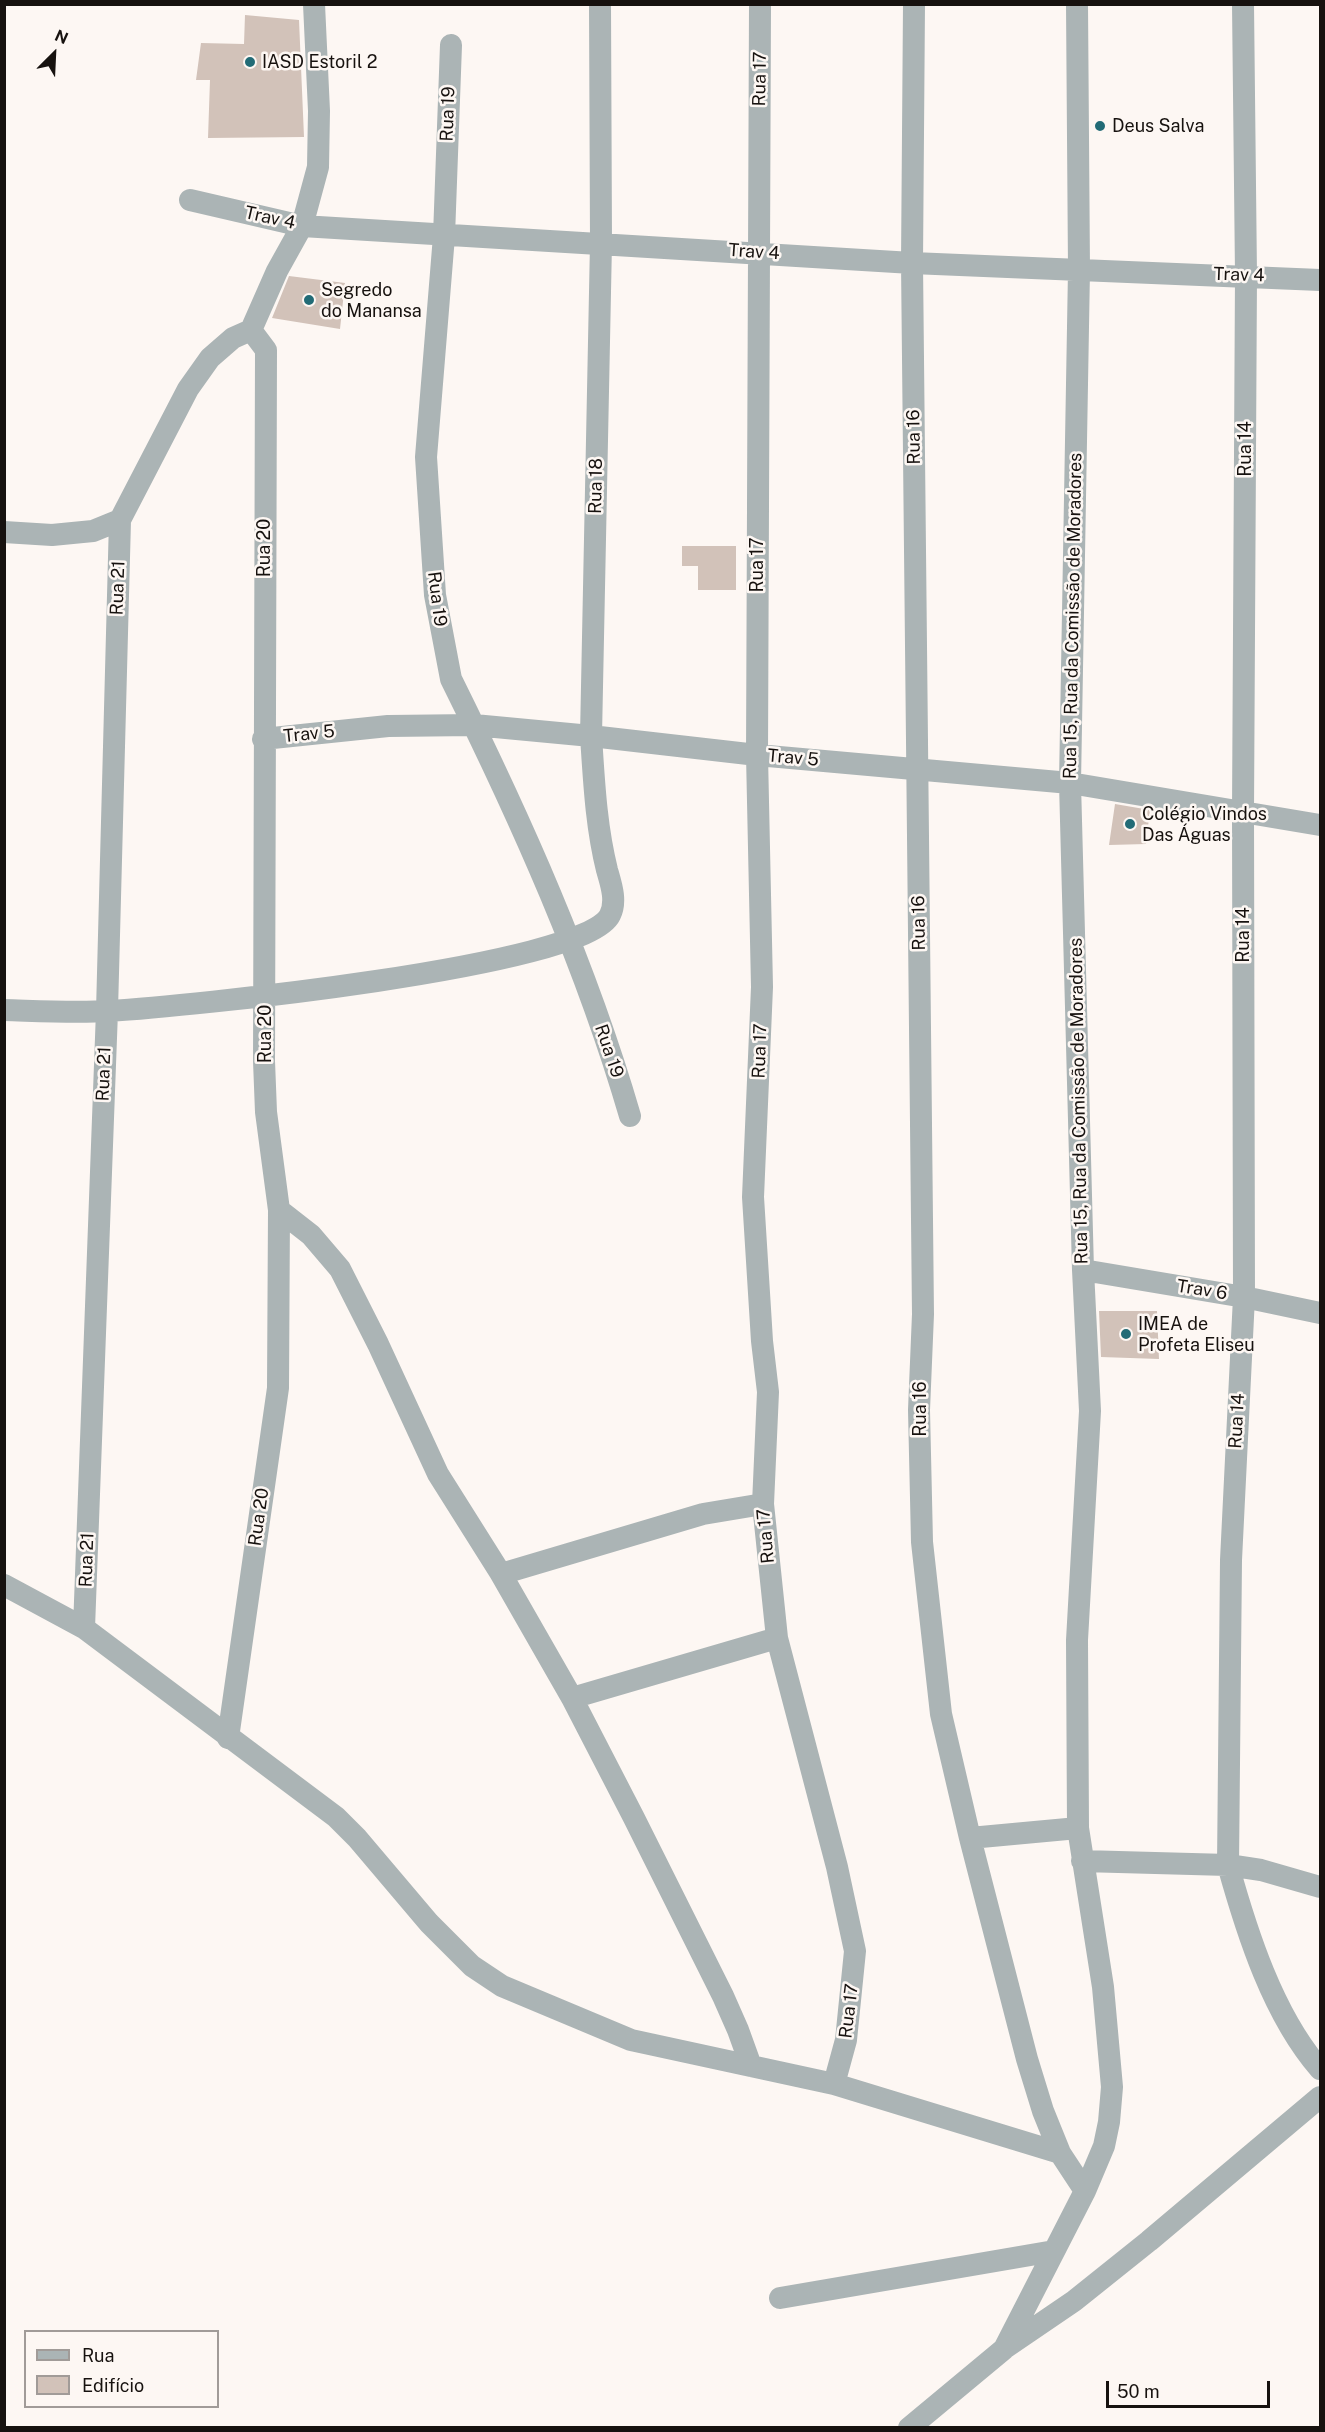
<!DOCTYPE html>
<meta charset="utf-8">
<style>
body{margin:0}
#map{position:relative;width:1325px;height:2432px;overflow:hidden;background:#fdf7f3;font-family:"Public Sans",sans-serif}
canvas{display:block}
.frame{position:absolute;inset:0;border:6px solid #17120f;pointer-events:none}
.legend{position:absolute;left:24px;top:2330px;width:195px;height:78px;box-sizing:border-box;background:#fdf7f3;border:2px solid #a19b98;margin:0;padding:8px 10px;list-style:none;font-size:18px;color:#17120f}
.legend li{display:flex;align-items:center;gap:12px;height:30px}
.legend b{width:30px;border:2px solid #a19b98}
.north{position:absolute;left:24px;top:24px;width:60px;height:60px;-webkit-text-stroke:4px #fdf7f3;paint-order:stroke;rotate:24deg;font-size:16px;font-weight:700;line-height:24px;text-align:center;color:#17120f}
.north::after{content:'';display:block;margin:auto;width:21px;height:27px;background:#17120f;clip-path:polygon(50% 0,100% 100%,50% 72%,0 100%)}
.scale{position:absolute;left:1106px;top:2381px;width:164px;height:27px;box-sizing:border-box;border:3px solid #17120f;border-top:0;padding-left:8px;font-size:18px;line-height:21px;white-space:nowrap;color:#17120f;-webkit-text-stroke:4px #fdf7f3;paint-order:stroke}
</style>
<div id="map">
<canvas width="1325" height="2432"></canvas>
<div class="frame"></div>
<ul class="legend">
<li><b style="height:8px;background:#abb4b5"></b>Rua</li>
<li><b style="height:16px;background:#d2c2b9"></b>Edifício</li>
</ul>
<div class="north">N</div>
<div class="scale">50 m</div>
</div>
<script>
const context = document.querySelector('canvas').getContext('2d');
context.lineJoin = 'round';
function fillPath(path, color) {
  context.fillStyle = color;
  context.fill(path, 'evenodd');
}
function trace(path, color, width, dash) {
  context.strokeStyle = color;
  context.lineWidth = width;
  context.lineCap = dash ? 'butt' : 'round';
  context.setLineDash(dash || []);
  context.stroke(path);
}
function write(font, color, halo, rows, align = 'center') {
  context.font = font + ' "Public Sans",sans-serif';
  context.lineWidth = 5;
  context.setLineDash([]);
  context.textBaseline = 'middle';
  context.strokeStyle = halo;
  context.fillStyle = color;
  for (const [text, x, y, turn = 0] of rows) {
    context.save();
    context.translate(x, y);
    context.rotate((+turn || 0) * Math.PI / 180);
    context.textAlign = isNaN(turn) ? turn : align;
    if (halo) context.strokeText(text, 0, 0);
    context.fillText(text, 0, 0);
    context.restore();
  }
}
fillPath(new Path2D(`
 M 245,15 L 299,20 L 304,137 L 208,138 L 210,80 L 196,80 L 201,43 L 244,44 Z
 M 289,276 L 345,283 L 340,329 L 272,318 Z
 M 682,546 L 736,546 L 736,590 L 698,590 L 698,566 L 682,566 Z
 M 1115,804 L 1150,810 L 1146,844 L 1109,845 Z
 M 1099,1311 L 1157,1311 L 1159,1359 L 1101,1357 Z`), '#d2c2b9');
trace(new Path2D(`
 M 760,4 L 757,755 L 762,987 L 753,1197 L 762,1341 L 768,1392 L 763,1504 L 777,1638 L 837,1867 L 855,1951 L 846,2040 L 834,2084
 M 914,4 L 912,263 L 923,1314 L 919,1410 L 922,1542 L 941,1714 L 970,1838 L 1027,2059 L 1043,2111 L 1060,2153 L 1085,2191
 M 1243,4 L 1246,275 L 1243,811 L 1244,1297 L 1231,1560 L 1228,1865 C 1247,1933 1273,2015 1320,2069
 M 451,45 L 444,236 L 426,457 L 435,595 L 451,679 C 521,820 586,965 630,1116
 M 190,200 L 302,226 L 912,263 L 1320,280
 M 4,532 L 52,535 L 93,531 L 120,520 L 188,389 L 210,358 L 233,338 L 251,330 L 277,271 L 302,226 L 318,167 L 319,111 L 314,4
 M 263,739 L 388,726 L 474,725 L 591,736 L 757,755 L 1070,783 L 1320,825
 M 4,1010 C 39,1011 74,1013 109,1011 C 179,1007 585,967 610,915 C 617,901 611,884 607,870 C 596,826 594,781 591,736 L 601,243 L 600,4
 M 279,1210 L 311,1235 L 340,1269 L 378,1344 L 438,1474 L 501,1574 L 572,1698 L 634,1818 L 723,1996 L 738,2030 L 751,2066
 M 1083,1270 L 1244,1297 L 1320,1313
 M 501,1574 L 703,1514 L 763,1504
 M 4,1585 L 84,1628 L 336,1817 L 357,1838 L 429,1923 L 472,1966 L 502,1986 L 631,2040 L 834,2084 L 1060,2153
 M 84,1628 L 107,1011 L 120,520
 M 572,1698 L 777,1638
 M 228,1738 L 278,1388 L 279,1210 L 266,1112 L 264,1061 L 266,350 L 251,330
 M 970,1838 L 1078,1828
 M 1082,1861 L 1228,1865 L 1261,1870 L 1320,1887
 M 780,2298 L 1054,2251
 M 1005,2348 L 1074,2301 L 1149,2241 L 1320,2097
 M 909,2428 L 1004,2349 L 1085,2191 L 1104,2146 L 1109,2122 L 1112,2087 L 1103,1987 L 1078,1828 L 1077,1640 L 1090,1411 L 1083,1270 L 1070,783 L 1079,270 L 1077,4`), '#abb4b5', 22);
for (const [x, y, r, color] of [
 [250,62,6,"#226b76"],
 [1100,126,6,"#226b76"],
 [309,300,6,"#226b76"],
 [1130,824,6,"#226b76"],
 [1126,1334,6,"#226b76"]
]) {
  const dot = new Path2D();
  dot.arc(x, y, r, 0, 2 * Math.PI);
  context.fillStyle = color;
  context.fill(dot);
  trace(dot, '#fdf7f3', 2);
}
write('18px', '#17120f', '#fdf7f3', [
 ["IASD Estoril 2",262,62],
 ["Deus Salva",1112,126],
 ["Segredo",321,290],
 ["do Manansa",321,311],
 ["Colégio Vindos",1142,814],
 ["Das Águas",1142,835],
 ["IMEA de",1138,1324],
 ["Profeta Eliseu",1138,1345]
], 'left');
write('18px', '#17120f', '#fdf7f3', [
 ["Rua 17",760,79,-89],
 ["Rua 19",448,114,-88],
 ["Trav 4",270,218,13],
 ["Trav 4",754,252,4],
 ["Trav 4",1239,275,2],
 ["Rua 16",914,437,-91],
 ["Rua 14",1245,449,-90],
 ["Rua 18",596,486,-89],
 ["Rua 20",264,548,-90],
 ["Rua 17",757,565,-90],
 ["Rua 21",118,588,-88],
 ["Rua 19",437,599,83],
 ["Rua 15, Rua da Comissão de Moradores",1073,616,-89],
 ["Trav 5",309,734,-6],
 ["Trav 5",793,758,5],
 ["Rua 16",919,923,-91],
 ["Rua 14",1243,935,-90],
 ["Rua 20",265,1034,-90],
 ["Rua 19",609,1051,71],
 ["Rua 17",760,1051,-88],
 ["Rua 21",104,1074,-88],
 ["Rua 15, Rua da Comissão de Moradores",1079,1101,-91],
 ["Trav 6",1202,1290,9],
 ["Rua 16",920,1409,-90],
 ["Rua 14",1237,1421,-87],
 ["Rua 20",259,1517,-82],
 ["Rua 17",766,1536,-95],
 ["Rua 21",87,1560,-88],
 ["Rua 17",849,2011,-83]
]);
</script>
